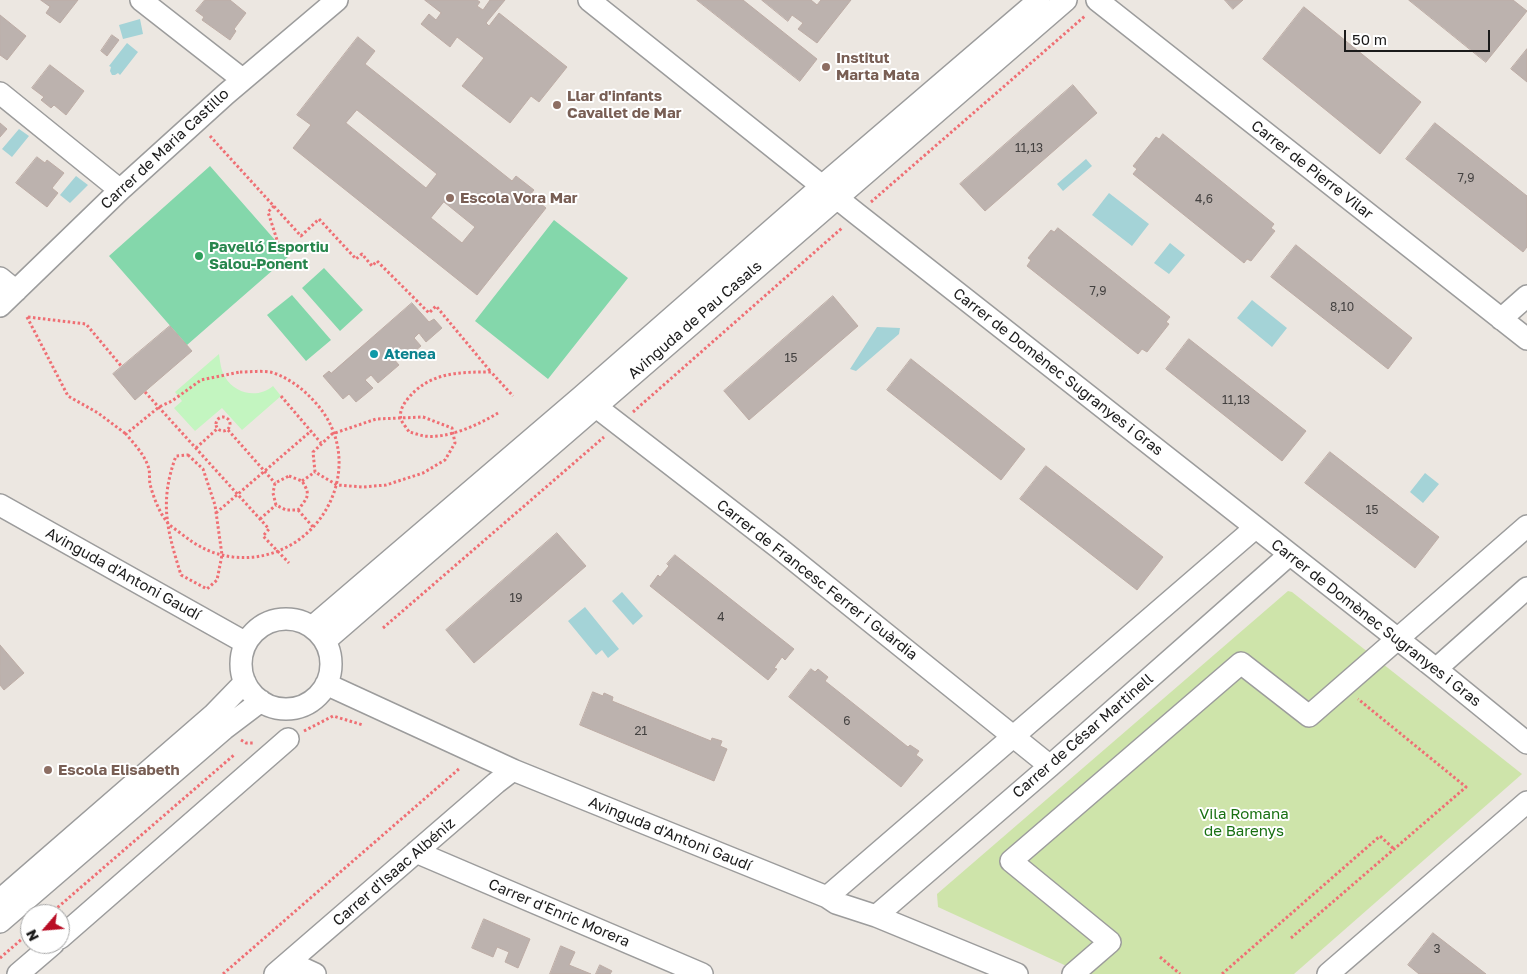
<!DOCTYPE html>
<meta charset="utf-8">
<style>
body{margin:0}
#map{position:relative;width:1527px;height:974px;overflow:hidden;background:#ece7e1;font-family:"Golos Text",sans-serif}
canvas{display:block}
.north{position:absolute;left:20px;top:904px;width:50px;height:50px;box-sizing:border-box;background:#fff;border:1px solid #a4a4a4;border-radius:50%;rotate:243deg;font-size:14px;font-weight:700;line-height:20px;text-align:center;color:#1b1b1b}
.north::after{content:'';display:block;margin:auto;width:18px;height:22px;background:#b90d25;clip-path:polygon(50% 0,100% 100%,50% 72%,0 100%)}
.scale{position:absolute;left:1344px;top:30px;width:146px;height:22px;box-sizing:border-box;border:2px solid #1b1b1b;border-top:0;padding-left:6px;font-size:15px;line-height:18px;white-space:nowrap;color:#1b1b1b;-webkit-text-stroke:4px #fff;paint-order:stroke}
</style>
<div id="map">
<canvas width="1527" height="974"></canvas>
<div class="north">N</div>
<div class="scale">50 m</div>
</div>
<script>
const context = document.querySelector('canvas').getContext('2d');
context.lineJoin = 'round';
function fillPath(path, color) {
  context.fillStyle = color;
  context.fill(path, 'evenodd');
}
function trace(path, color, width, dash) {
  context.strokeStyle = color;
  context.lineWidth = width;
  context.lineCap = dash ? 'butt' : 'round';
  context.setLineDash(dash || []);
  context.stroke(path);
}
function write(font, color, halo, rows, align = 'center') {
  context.font = font + ' "Golos Text",sans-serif';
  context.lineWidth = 4;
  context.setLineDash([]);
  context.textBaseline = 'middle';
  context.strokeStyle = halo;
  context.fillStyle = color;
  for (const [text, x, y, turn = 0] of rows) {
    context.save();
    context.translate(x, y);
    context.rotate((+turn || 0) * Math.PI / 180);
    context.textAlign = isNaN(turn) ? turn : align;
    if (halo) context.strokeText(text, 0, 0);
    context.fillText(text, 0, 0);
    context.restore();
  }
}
fillPath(new Path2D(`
 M 1288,591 L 1292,592 L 1522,774 L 1294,974 L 1084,974 L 938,907 L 937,894 Z`), '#cee4aa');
fillPath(new Path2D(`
 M 219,354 C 220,361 221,371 225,377 C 235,394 258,399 273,386 L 281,396 L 242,430 L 222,408 L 195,431 L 174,408 L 182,401 L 175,392 Z`), '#c3f5c0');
fillPath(new Path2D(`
 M 210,166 L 289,256 L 187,345 L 109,256 Z
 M 554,220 L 628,278 L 548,379 L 475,321 Z
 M 324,268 L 363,310 L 340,331 L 302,288 Z
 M 292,295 L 331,340 L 306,361 L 267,315 Z`), '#84d7ab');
fillPath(new Path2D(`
 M 140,19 L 143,34 L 123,39 L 119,25 Z
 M 127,43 L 138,52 L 120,75 L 118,73 L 115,75 L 112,75 L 110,71 L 111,67 L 109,66 Z
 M 19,129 L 29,136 L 12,157 L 2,149 Z
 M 1086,159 L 1092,166 L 1063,191 L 1057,184 Z
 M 76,176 L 88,185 L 70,203 L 60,195 Z
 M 1109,193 L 1149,224 L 1132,246 L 1092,215 Z
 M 1170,243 L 1185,255 L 1169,274 L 1154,263 Z
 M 1252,300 L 1287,328 L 1272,347 L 1237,318 Z
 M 877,327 L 900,328 L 899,334 L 856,371 L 850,369 Z
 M 1425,473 L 1439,484 L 1423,503 L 1410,492 Z
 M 622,592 L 643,616 L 633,625 L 612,601 Z
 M 585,607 L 619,649 L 608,658 L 602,650 L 596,655 L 568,621 Z`), '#a4d3d7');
const building = new Path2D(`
 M 41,0 L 78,0 L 60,23 L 46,13 L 50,7 Z
 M 205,0 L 230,0 L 246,13 L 234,29 L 236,31 L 230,40 L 202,20 L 204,17 L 196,11 Z
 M 425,0 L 477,0 L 480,2 L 477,6 L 483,10 L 490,0 L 505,0 L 486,23 L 489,26 L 499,13 L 567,67 L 539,102 L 531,96 L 510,123 L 462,86 L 484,58 L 457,37 L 450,47 L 421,24 L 429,14 L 436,20 L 441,13 Z
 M 697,0 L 743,0 L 817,59 L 800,81 Z
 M 762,0 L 811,0 L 817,5 L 821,0 L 851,0 L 817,43 L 798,29 L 803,23 L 792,15 L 788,21 Z
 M 1225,0 L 1243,0 L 1233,9 Z
 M 1409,0 L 1513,0 L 1527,11 L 1486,62 Z
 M 1304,7 L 1421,102 L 1380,154 L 1263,59 Z
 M 0,15 L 26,36 L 7,60 L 0,55 Z
 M 112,35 L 119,40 L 107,56 L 101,51 Z
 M 358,37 L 375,51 L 365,64 L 512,181 L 516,176 L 534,190 L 530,195 L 546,208 L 477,295 L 293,148 L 311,125 L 297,115 ZM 357,110 L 437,174 L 426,188 L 346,123 ZM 444,202 L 475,227 L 462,243 L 431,218 Z
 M 1527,49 L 1527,82 L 1511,69 Z
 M 50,65 L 84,91 L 66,115 L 54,105 L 51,108 L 41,100 L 44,97 L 32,88 Z
 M 1073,85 L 1097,113 L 985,211 L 960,184 Z
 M 0,123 L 7,129 L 0,137 Z
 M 1435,123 L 1527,196 L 1527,247 L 1523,252 L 1406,159 Z
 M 1163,134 L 1274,224 L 1271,228 L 1275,231 L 1251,261 L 1247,259 L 1244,263 L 1133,174 L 1137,169 L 1133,166 L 1156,137 L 1159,139 Z
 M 37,157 L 45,163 L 47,160 L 64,173 L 52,188 L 58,193 L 47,207 L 16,183 Z
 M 1058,228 L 1170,317 L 1166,322 L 1169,324 L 1147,352 L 1142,349 L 1138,354 L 1027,266 L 1031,260 L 1028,258 L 1051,230 L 1054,232 Z
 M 1296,245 L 1412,338 L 1388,369 L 1271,277 Z
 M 833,296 L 858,326 L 749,420 L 724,391 Z
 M 412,303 L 429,322 L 434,319 L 442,328 L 426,342 L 419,333 L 414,338 L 421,346 L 404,360 L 397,352 L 392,357 L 399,365 L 378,383 L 371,375 L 365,380 L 373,388 L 356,402 L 349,394 L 343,399 L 323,376 L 329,371 L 331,373 Z
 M 170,326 L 192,351 L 135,400 L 113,374 Z
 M 1189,339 L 1306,431 L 1282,461 L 1166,369 Z
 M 911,359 L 1025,449 L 1001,480 L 887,390 Z
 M 1330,452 L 1439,537 L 1415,568 L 1305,483 Z
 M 1046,466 L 1163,557 L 1137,590 L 1020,499 Z
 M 557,533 L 586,566 L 474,663 L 446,630 Z
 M 675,555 L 794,649 L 785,660 L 782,657 L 774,668 L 777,669 L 768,680 L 650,586 L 658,575 L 660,577 L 669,566 L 667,564 Z
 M 0,645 L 24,673 L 4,690 L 0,685 Z
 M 811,669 L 815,672 L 818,669 L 828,677 L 825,681 L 908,747 L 910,745 L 919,751 L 916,755 L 923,760 L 901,787 L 789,697 Z
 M 593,692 L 603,696 L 604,693 L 613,697 L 612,701 L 711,741 L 712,738 L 722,741 L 720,746 L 727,749 L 714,781 L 580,725 Z
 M 484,919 L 530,939 L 518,968 L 505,962 L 509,952 L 497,947 L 493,957 L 472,948 Z
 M 1433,933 L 1486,974 L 1419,974 L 1408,965 Z
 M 561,946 L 575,952 L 569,965 L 591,974 L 550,974 Z
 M 600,965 L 612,971 L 610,974 L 596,974 Z`);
fillPath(building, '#bcb2ae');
trace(building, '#bdaca5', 1);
const minor = new Path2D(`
 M 141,0 L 242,79
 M 589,0 L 857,214 L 1436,669 L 1527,743
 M 1097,0 L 1527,339
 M 0,93 L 120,190
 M 0,278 L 16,291
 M 0,306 L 120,190 L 226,94 L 337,0
 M 1501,319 L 1527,296
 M 586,399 L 779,548 L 1050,766
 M 0,505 L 246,643
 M241 664a45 45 0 1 1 90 0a45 45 0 1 1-90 0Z
 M 312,627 L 582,396 L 822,186 L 1039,0
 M 325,641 L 1066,0
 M 1436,669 L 1527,588
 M 326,684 L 513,770 L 827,897 L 836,903 L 876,916 L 1017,974
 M 416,852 L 702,974
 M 827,897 L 1255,528
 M 0,900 L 213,715 L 245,682
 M 876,916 L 1050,766 L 1289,555
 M 0,922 L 224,729 L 261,701
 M 60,938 L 288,739
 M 289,962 L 315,974
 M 18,974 L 53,944
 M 275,974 L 496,783 L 513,770
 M 1073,974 L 1110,942 L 1011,861 L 1241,663 L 1309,716 L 1527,526
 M 1328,974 L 1527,802`);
trace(minor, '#9c9c9c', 24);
trace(new Path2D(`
 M 210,136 L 301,236 L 319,219 L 356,259 L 362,254 L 372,266 L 377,261 L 429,313 L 436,306 L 491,372
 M 871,202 L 1085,16
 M 274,206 L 268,212 L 278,243
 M 27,317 L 68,396 L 98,413 L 126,434
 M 28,317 L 86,324 L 122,367
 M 240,372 C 250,372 264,370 274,373 C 290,379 303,389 314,401 C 374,465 318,566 233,557 C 210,554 197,546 179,532 C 175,529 170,526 167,522 C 159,512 153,496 150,484 C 149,479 150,474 149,469 C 145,455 135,445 126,434 L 159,407 L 172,401 L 201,380 Z
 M 145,392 L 269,529 L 263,536 L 289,563
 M 281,396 L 321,443
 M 633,412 L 842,228
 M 498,413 C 478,425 448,439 424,436 C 419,435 414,433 409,432 C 407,428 402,423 401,419 C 399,412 403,405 406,401 C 428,372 458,372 491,372 L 513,396
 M216 424a7 7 0 1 1 14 0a7 7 0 1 1-14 0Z
 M 423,417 L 452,428 L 455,443 L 445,460 L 423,473 L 386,485 L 363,487 L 337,485 L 315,472 L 313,452 L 332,434 L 376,419 Z
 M 228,430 L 275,483
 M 196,448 L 217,429
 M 188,455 L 203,469 L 215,505 L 222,555 L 217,580 L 207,589 L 181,575 C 167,530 159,502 176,456 Z
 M 289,476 L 302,481 C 311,495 308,497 298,510 L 286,510 L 276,505 L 273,493 L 275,483 Z
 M 302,481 L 315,472
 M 298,510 L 313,527
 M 216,513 L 311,431
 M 260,519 L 276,505
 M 383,628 L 604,437
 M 304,731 L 333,716 L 363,725
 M 241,740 L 246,743 L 253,743
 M 50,914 L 234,755
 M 1291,938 L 1466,787 L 1358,699
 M 1160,957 L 1180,974
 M 0,958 L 30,932
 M 223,974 L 460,768
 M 1222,974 L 1380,836 L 1394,849`), '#ef6f74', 3, [2.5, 2.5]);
trace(minor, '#fff', 21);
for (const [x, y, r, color] of [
 [826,67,5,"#8d6e63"],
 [557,105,5,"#8d6e63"],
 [450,198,5,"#8d6e63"],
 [199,256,5,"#2e9e5b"],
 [374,354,5,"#0f9aa8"],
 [48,770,5,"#8d6e63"]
]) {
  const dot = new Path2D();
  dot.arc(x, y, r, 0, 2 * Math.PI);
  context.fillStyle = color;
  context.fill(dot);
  trace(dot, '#fff', 2);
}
write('12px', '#434140', null, [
 ["11,13",1029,148],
 ["7,9",1466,178],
 ["4,6",1204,199],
 ["7,9",1098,291],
 ["8,10",1342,307],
 ["15",791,358],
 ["11,13",1236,400],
 ["15",1372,510],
 ["19",516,598],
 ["4",721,617],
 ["6",847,721],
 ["21",641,731],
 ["3",1437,949]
]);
write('bold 15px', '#785e54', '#fff', [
 ["Institut",836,58],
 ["Marta Mata",836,75],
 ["Llar d'infants",567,96],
 ["Cavallet de Mar",567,113],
 ["Escola Vora Mar",460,198],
 ["Escola Elisabeth",58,770]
], 'left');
write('15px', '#1b1b1b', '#fff', [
 ["Carrer de Maria Castillo",165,149,-43],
 ["Carrer de Pierre Vilar",1312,170,38],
 ["Avinguda de Pau Casals",695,320,-41],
 ["Carrer de Domènec Sugranyes i Gras",1058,372,38],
 ["Avinguda d'Antoni Gaudí",123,574,29],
 ["Carrer de Francesc Ferrer i Guàrdia",817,580,38],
 ["Carrer de Domènec Sugranyes i Gras",1376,623,38],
 ["Carrer de César Martinell",1083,736,-41],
 ["Avinguda d'Antoni Gaudí",670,834,22],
 ["Carrer d'Isaac Albéniz",394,872,-41],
 ["Carrer d'Enric Morera",559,913,23]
]);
write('bold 15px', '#27864d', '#fff', [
 ["Pavelló Esportiu",209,247],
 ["Salou-Ponent",209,264]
], 'left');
write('bold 15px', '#0d838f', '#fff', [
 ["Atenea",384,354]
], 'left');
write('15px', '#187012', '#fff', [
 ["Vila Romana",1244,814],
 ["de Barenys",1244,831]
]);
</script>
